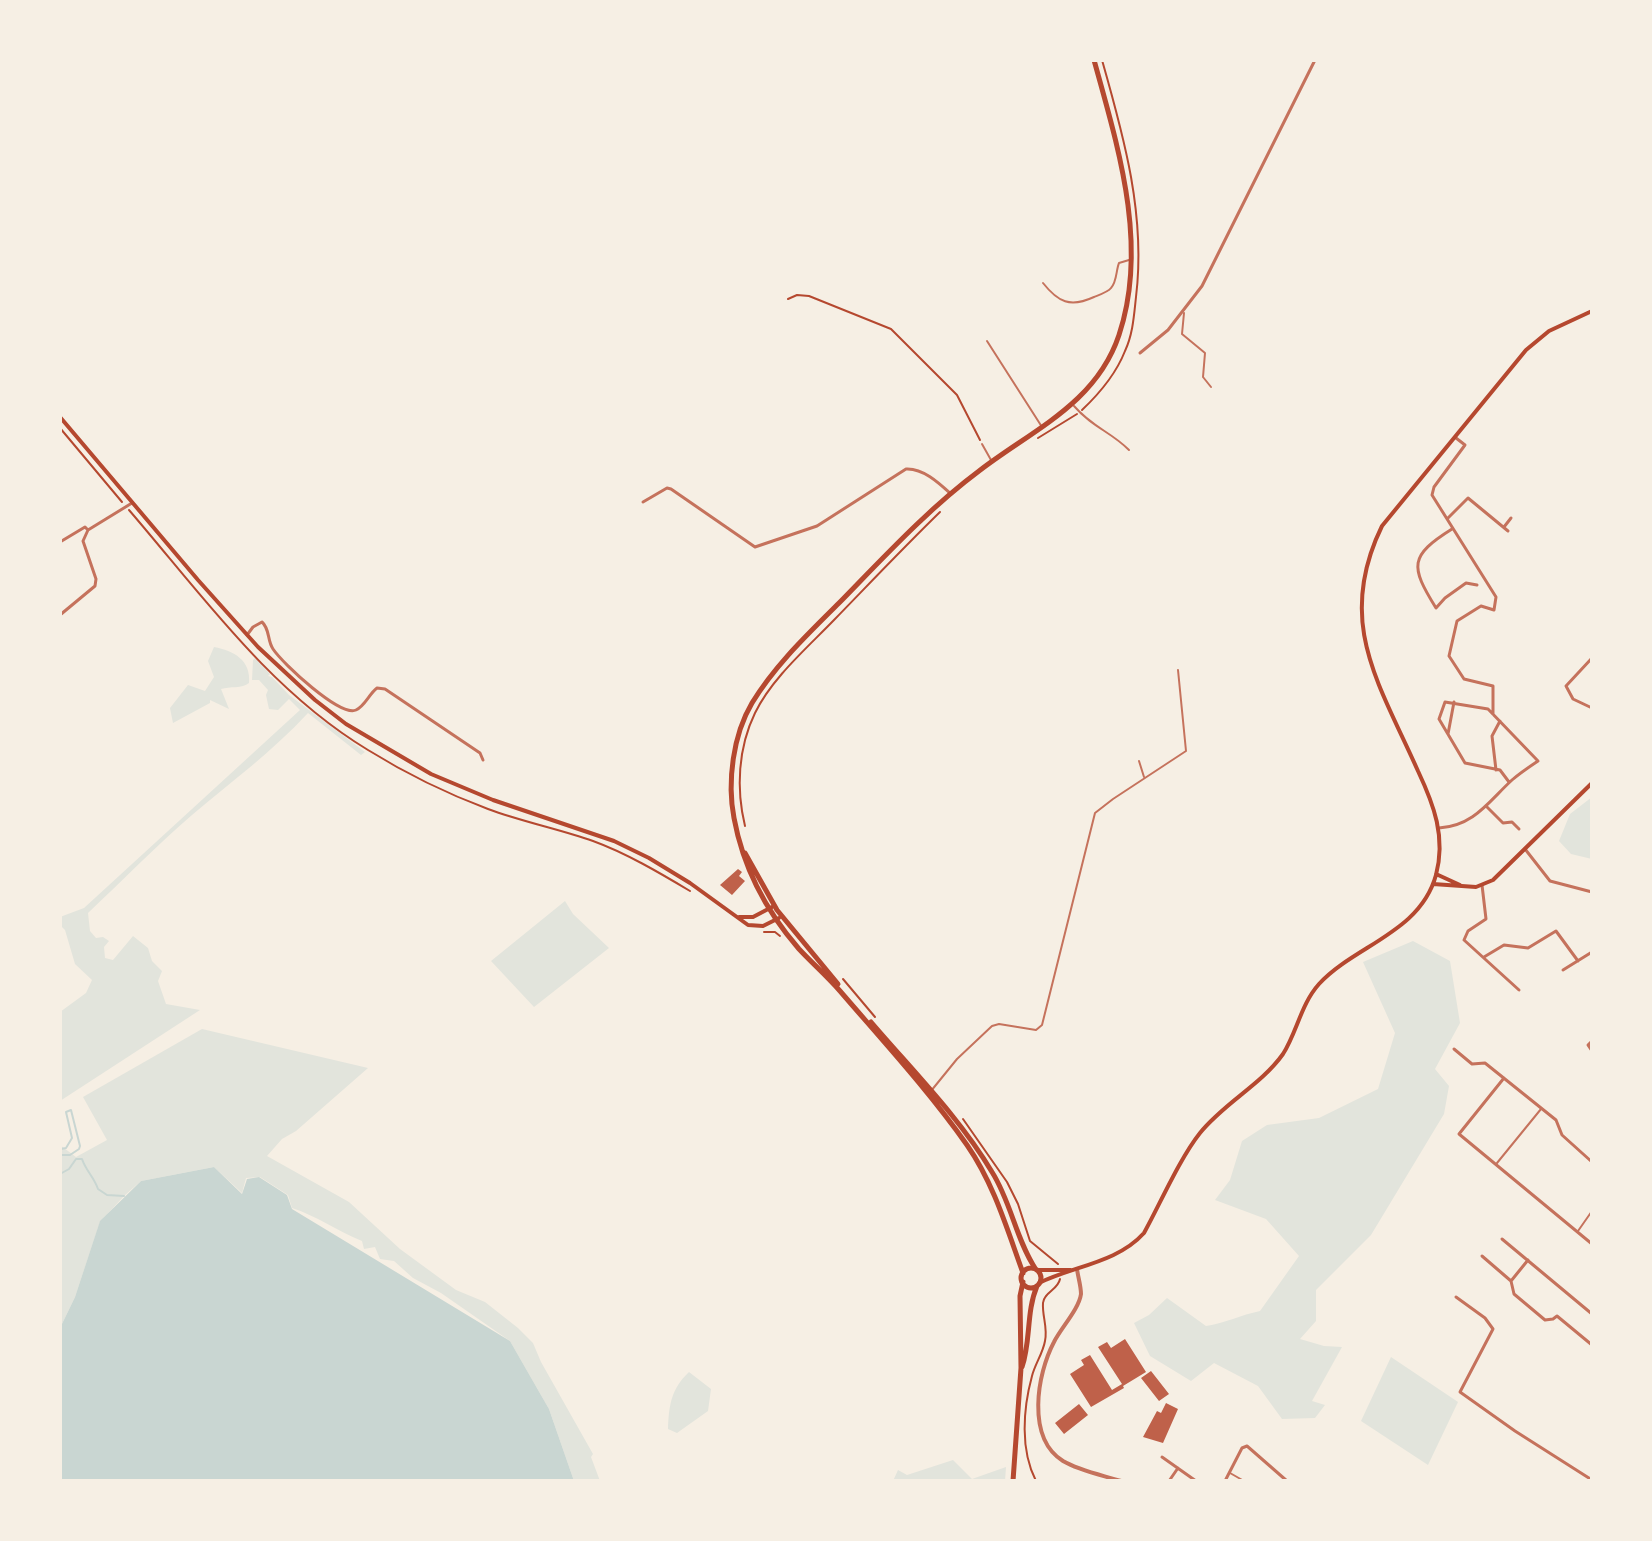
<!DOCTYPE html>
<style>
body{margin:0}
#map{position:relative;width:1652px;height:1541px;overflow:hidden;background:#f6efe4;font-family:Raleway,sans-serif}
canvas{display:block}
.frame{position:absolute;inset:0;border:62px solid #f6efe4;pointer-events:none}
</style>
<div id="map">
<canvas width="1652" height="1541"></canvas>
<div class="frame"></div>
</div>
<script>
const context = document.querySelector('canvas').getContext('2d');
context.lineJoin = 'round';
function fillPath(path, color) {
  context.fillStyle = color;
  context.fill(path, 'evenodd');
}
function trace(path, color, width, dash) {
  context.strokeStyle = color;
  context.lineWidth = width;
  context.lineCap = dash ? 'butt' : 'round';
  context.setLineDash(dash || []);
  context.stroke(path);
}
fillPath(new Path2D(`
 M 214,647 C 234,651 251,660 249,683 C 242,689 230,686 221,689 L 229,709 L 210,700 L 210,703 L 173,723 L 170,708 L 188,685 L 205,691 L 214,677 L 208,661 Z
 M 255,658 L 270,674 L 268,676 L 272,677 L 289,695 L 365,752 L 361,755 L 308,713 C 272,752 232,781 192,815 C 156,846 123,880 88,913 L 90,931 L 96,938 L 103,937 L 109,941 L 104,947 L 105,958 L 113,960 L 133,936 L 148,948 L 152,961 L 162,971 L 158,981 L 166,1004 L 200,1010 L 60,1101 L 60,1012 L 86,993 L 92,980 L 75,964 L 65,930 L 60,925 L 60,917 L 84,908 L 300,710 L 289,699 L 278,710 L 269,709 L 266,695 L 268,690 L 259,680 L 252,680 L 253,660 Z
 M 1592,797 L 1592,859 L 1571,854 L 1559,841 L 1570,814 Z
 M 565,901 L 573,914 L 609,948 L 534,1007 L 491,961 Z
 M 1413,941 L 1450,961 L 1460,1023 L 1435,1069 L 1449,1086 L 1444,1114 L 1371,1235 L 1316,1290 L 1316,1321 L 1300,1339 L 1324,1346 L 1342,1347 L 1312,1401 L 1325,1405 L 1315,1418 L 1282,1419 L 1258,1386 L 1214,1363 L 1191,1381 L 1150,1356 L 1134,1323 L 1149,1315 L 1167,1298 L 1206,1326 C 1225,1323 1241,1315 1260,1311 L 1299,1256 L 1266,1219 L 1215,1200 L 1230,1180 L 1242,1141 L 1267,1125 L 1319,1118 L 1378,1089 L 1395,1033 L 1363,962 Z
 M 202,1029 L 368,1068 L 296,1131 L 282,1139 L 267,1156 L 349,1202 L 400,1249 L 456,1290 L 485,1302 L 518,1328 L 533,1343 L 541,1362 L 593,1454 L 591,1457 L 600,1481 L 574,1481 L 549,1409 L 510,1341 L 441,1293 L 413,1278 L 394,1261 L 380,1259 L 375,1247 L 364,1249 L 362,1241 C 337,1231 317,1216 292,1208 L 288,1195 L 260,1177 L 246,1178 L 242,1193 L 214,1167 L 141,1181 L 124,1196 L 100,1222 L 75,1297 L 60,1328 L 60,1145 L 76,1157 L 107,1140 L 83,1097 Z
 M 1391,1357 L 1458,1402 L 1428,1465 L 1361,1421 Z
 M 689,1372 L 711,1389 L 708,1411 L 677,1433 L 668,1429 C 669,1405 671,1389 689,1372 Z
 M 953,1460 L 972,1479 L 1006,1467 L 1005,1481 L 893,1481 L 898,1470 L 907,1475 Z`), '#e2e4dc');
fillPath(new Path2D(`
 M 214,1167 L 242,1194 L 247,1179 L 259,1177 L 287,1195 L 292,1209 L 510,1341 L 549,1409 L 574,1481 L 60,1481 L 60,1328 L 75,1297 L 100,1221 L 141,1181 Z`), '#c9d6d2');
trace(new Path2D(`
 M 60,1141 L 60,1143
 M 60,1147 L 61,1149 L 66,1148 L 72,1138 L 66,1112 L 71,1110 L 80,1146 L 79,1149 L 70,1155 L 60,1155
 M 60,1174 L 69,1169 L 76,1159 L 82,1159 C 86,1171 94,1177 98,1189 L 107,1195 L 124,1196`), '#c9d6d2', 2);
fillPath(new Path2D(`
 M 738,869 L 742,872 L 739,876 L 745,881 L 732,895 L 720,885 Z
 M 1125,1339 L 1146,1372 L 1123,1386 L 1122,1384 L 1124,1388 L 1091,1407 L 1070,1374 L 1084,1365 L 1081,1360 L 1090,1355 L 1112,1390 L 1122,1384 L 1098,1347 L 1107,1342 L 1111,1348 Z
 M 1151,1371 L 1169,1394 L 1159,1401 L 1141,1378 Z
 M 1166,1403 L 1178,1409 L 1163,1443 L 1143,1437 L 1157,1411 L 1161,1413 Z
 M 1079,1404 L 1088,1415 L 1064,1434 L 1055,1423 Z`), '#bf614a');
trace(new Path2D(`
 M 788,299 L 797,295 L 809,296 L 891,329 L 957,395 L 980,440
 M 1082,410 C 1100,393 1116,374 1125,351 C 1133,334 1134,315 1136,297 C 1146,216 1124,137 1102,60
 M 60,428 L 122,502
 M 1038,438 L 1077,414
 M 129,510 C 202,595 270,691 368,750 C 405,773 448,794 488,809 C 523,822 559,829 593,841 C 626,853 660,873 690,891
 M 745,826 C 736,789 738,748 755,713 C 772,678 807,648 834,620 C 869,584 904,547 940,512
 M 764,932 L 775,932 L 780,936
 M 843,979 L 875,1017
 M 963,1119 L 1007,1182 L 1018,1204 L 1030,1241 L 1058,1264
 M 1036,1481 C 1020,1450 1023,1409 1032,1376 C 1035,1364 1043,1353 1045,1341 C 1048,1328 1042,1316 1043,1303 C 1044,1292 1058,1290 1060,1279`), '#b5482f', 2);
trace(new Path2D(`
 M 1043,283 C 1058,302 1070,308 1094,297 C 1099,295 1108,292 1111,288 C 1117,282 1116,270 1119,263 L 1129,260
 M 1184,313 L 1182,334 L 1205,353 L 1203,377 L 1211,387
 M 987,341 L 1042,427
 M 1074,406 C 1093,428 1110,431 1129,450
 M 982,444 L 991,460
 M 1139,761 L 1144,777
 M 931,1091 L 957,1059 L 992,1026 L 999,1024 L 1036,1030 L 1042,1025 L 1095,813 L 1113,799 L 1186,751 L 1178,670
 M 1497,1163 L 1541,1109
 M 1578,1231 L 1592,1211
 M 1230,1473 L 1244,1481`), '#c5725c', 2);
trace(new Path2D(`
 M 1140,353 L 1168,330 L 1202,286 L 1315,60
 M 1456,438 L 1465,445 L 1434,487 L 1432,495 L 1496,597 L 1494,610 L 1481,606 L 1457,621 L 1449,656 L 1464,679 L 1493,686 L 1493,714
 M 643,502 L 667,488 L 671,489 L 755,547 L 817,526 L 906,469 C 923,468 939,483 951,494
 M 1447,519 L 1468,498 L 1508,531
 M 1504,527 L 1511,518
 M 1452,529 C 1409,556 1410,566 1436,608 L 1445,598 L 1466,583 L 1477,585
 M 60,542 L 85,527 L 88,530
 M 60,615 L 95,586 L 96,579 L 83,541 L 88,530 L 132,503
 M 247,635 L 253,627 L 262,622 C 270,629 267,640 273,649 C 283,664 340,717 356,710 C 365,706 369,694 377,688 L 385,689 L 480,753 L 483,760
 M 1592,658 L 1566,686 L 1573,699 L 1592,708
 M 1448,734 L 1454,702
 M 1496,770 L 1492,736 L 1500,721
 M 1486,806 L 1503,823 L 1512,822 L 1519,829
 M 1439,828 C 1474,826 1489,801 1512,780 C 1520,773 1529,767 1538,761 L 1488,709 L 1445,702 L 1439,719 L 1465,763 L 1500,770 L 1509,782
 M 1525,849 L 1550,881 L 1592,892
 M 1482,885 L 1486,919 L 1468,931 L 1464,940 L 1519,990
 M 1484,957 L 1504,945 L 1528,948 L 1556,931 L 1578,961
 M 1563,970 L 1592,952
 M 1592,1041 L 1588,1045 L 1592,1051
 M 1454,1049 L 1472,1064 L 1485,1063 L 1556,1120 L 1562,1135 L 1592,1162
 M 1504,1078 L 1459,1134 L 1592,1244
 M 1502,1239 L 1592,1314
 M 1482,1256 L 1511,1281 L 1514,1294 L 1545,1320 L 1553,1319 L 1557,1316 L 1592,1345
 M 1511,1281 L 1528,1260
 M 1456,1297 L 1485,1318 L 1493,1329 L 1460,1392 L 1515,1431 L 1592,1480
 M 1162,1457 L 1196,1481
 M 1169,1481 L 1178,1468
 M 1225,1481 L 1242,1448 L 1247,1446 L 1287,1481`), '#c5725c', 3);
trace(new Path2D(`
 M 1077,1269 C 1078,1277 1081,1286 1081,1294 C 1079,1309 1061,1328 1054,1342 C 1037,1374 1026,1438 1063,1461 C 1080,1471 1102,1475 1121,1481`), '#c5725c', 4);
trace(new Path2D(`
 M 60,417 L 198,580 L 258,647 L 315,700 L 346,724 L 431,774 L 493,800 L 614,841 L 649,858 L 690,883 L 748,925 L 763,926 L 779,918
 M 1436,874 L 1460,885
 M 1433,884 L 1476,887 L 1493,880 L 1592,783
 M 739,917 L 753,917 L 772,907
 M 1038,1270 L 1071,1270
 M 1039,1283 C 1073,1266 1117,1263 1144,1233 C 1160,1204 1180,1158 1200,1133 C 1224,1103 1261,1085 1283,1054 C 1297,1032 1301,1004 1319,984 C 1355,945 1420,933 1436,875 C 1446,837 1434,805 1418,771 C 1379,683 1335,622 1382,526 L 1526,350 L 1549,331 L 1592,311`), '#b5482f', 4);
trace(new Path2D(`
 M 745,853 L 777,910 L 838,984
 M 871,1022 C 912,1070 960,1118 992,1172 C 1011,1202 1016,1239 1035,1268
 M1021 1278a10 10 0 1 1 20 0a10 10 0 1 1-20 0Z
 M 1023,1273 C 1007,1229 994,1184 967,1145 C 929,1091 883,1041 840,991 C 827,976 812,963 799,949 C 766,911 743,867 734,818 C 727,782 733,735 752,703 C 775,665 808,634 839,603 C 883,558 928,509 979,471 C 1032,430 1096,404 1119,335 C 1149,245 1118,147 1094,60
 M 1022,1367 C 1031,1341 1026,1312 1037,1286
 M 1013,1481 L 1021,1368 L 1020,1296 L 1023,1282`), '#b5482f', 5);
</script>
